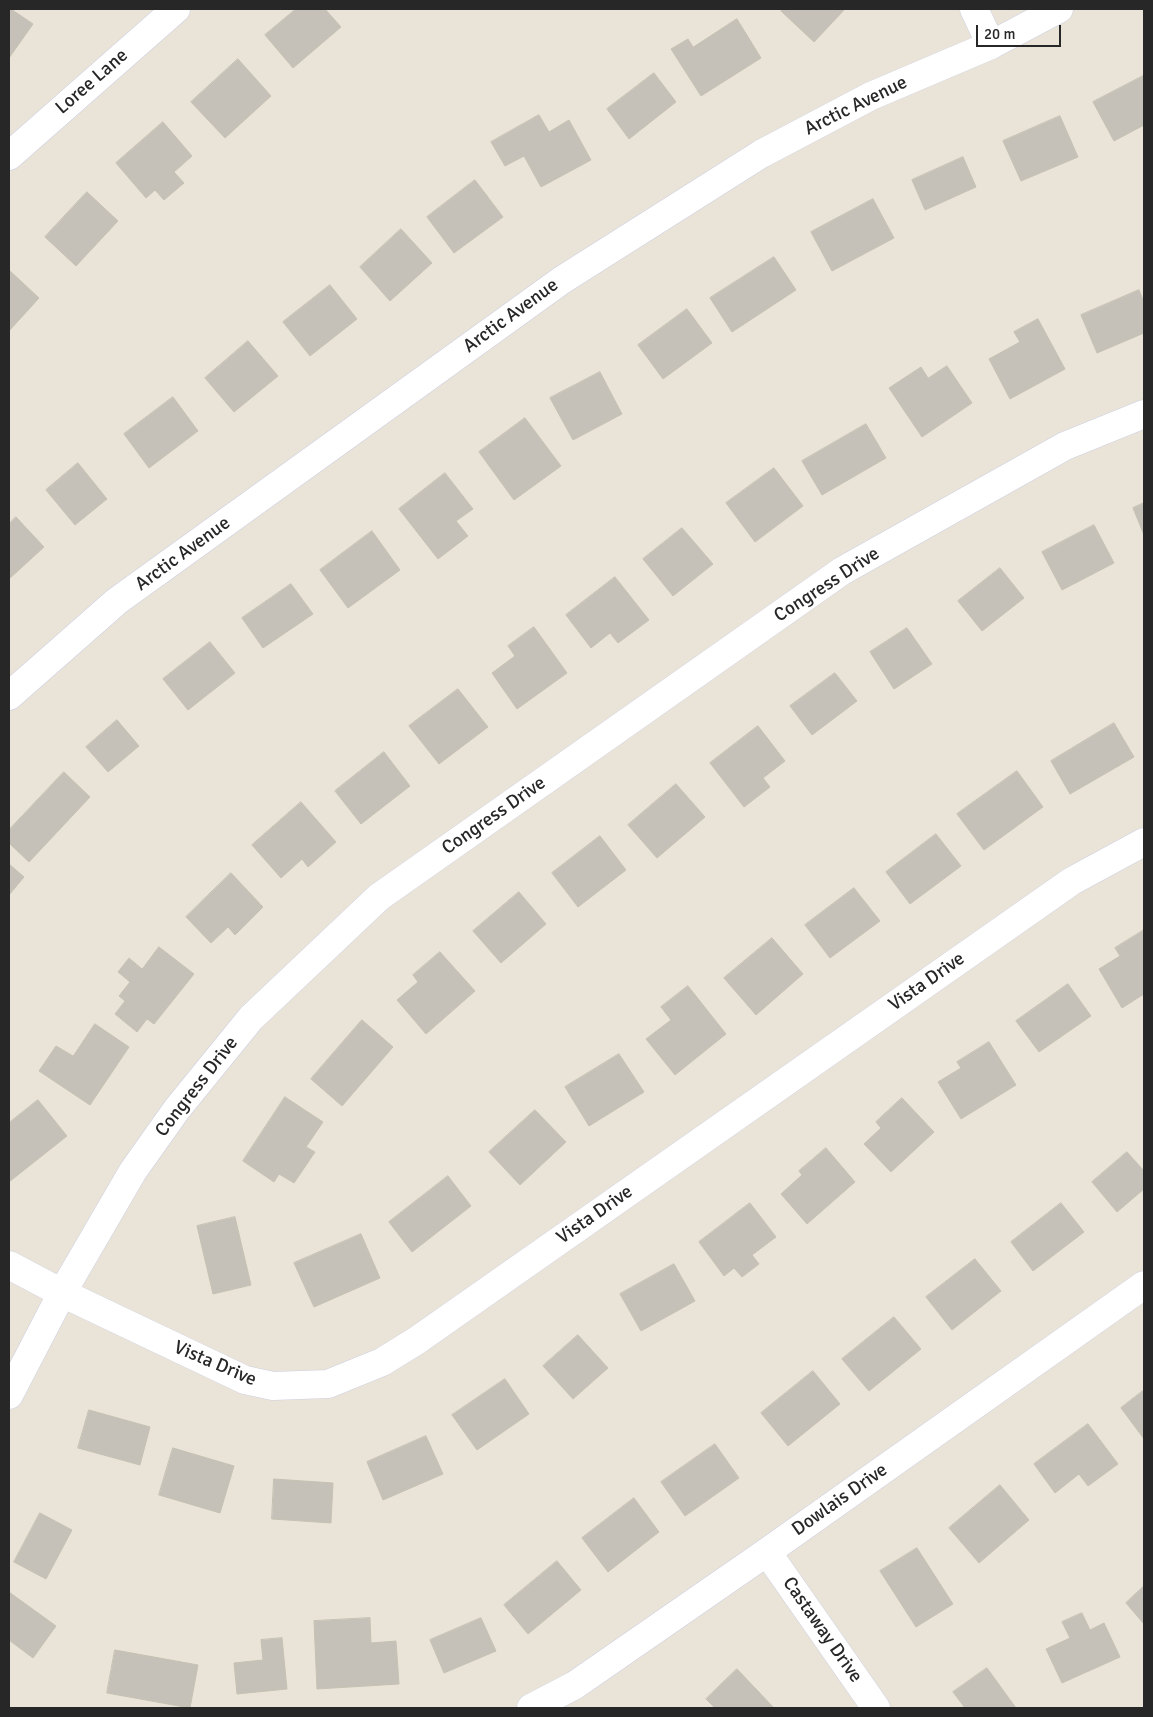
<!DOCTYPE html>
<style>
body{margin:0}
#map{position:relative;width:1153px;height:1717px;overflow:hidden;background:#eae4d8;font-family:Signika,sans-serif}
canvas{display:block}
.frame{position:absolute;inset:0;border:10px solid #272727;pointer-events:none}
.scale{position:absolute;left:976px;top:25px;width:85px;height:22px;box-sizing:border-box;border:2px solid #272727;border-top:0;padding-left:6px;font-size:15px;line-height:18px;white-space:nowrap;color:#272727;-webkit-text-stroke:4px #fff;paint-order:stroke}
</style>
<div id="map">
<canvas width="1153" height="1717"></canvas>
<div class="frame"></div>
<div class="scale">20 m</div>
</div>
<script>
const context = document.querySelector('canvas').getContext('2d');
context.lineJoin = 'round';
function fillPath(path, color) {
  context.fillStyle = color;
  context.fill(path, 'evenodd');
}
function trace(path, color, width, dash) {
  context.strokeStyle = color;
  context.lineWidth = width;
  context.lineCap = dash ? 'butt' : 'round';
  context.setLineDash(dash || []);
  context.stroke(path);
}
function write(font, color, halo, rows, align = 'center') {
  context.font = font + ' Signika,sans-serif';
  context.lineWidth = 4.5;
  context.setLineDash([]);
  context.textBaseline = 'middle';
  context.strokeStyle = halo;
  context.fillStyle = color;
  for (const [text, x, y, turn = 0] of rows) {
    context.save();
    context.translate(x, y);
    context.rotate((+turn || 0) * Math.PI / 180);
    context.textAlign = isNaN(turn) ? turn : align;
    if (halo) context.strokeText(text, 0, 0);
    context.fillText(text, 0, 0);
    context.restore();
  }
}
const building = new Path2D(`
 M 9,9 L 11,9 L 33,24 L 9,58 Z
 M 296,9 L 325,9 L 341,27 L 293,68 L 265,35 Z
 M 783,9 L 845,9 L 814,42 L 781,11 Z
 M 737,19 L 761,58 L 701,96 L 671,49 L 688,39 L 693,47 Z
 M 238,59 L 271,96 L 225,138 L 191,102 Z
 M 654,73 L 676,102 L 629,139 L 607,109 Z
 M 1143,76 L 1144,125 L 1114,141 L 1093,102 Z
 M 539,115 L 549,132 L 569,120 L 591,160 L 541,187 L 524,156 L 505,166 L 491,142 Z
 M 1060,116 L 1078,157 L 1021,181 L 1003,141 Z
 M 163,122 L 192,156 L 174,172 L 184,183 L 164,200 L 155,190 L 146,198 L 116,163 Z
 M 963,157 L 976,187 L 925,210 L 912,180 Z
 M 475,180 L 503,217 L 454,253 L 427,217 Z
 M 87,192 L 118,221 L 76,266 L 45,237 Z
 M 873,199 L 894,238 L 832,271 L 811,232 Z
 M 401,229 L 432,263 L 390,301 L 360,267 Z
 M 774,257 L 796,290 L 732,332 L 710,298 Z
 M 9,270 L 39,298 L 9,331 Z
 M 330,285 L 357,319 L 310,356 L 283,322 Z
 M 1139,290 L 1144,302 L 1144,333 L 1097,353 L 1081,315 Z
 M 687,309 L 712,343 L 663,379 L 638,345 Z
 M 1038,319 L 1065,369 L 1010,399 L 989,359 L 1020,342 L 1014,332 Z
 M 248,341 L 278,376 L 234,412 L 205,378 Z
 M 947,366 L 972,403 L 922,437 L 889,388 L 921,367 L 928,378 Z
 M 600,372 L 622,414 L 573,440 L 550,398 Z
 M 173,397 L 198,431 L 149,468 L 124,434 Z
 M 525,418 L 561,466 L 514,500 L 479,452 Z
 M 866,424 L 886,458 L 822,495 L 802,461 Z
 M 78,463 L 107,499 L 75,525 L 46,490 Z
 M 774,468 L 803,506 L 755,542 L 726,503 Z
 M 445,473 L 473,509 L 456,521 L 468,536 L 438,559 L 399,509 Z
 M 1144,503 L 1144,535 L 1133,508 Z
 M 16,517 L 44,547 L 9,579 L 9,524 Z
 M 1094,525 L 1114,563 L 1062,590 L 1042,552 Z
 M 682,528 L 713,564 L 673,596 L 643,559 Z
 M 372,531 L 400,570 L 348,608 L 320,570 Z
 M 1000,568 L 1024,598 L 982,631 L 958,601 Z
 M 615,577 L 649,620 L 618,643 L 610,633 L 591,648 L 566,615 Z
 M 291,584 L 313,614 L 263,648 L 242,618 Z
 M 534,627 L 567,673 L 517,709 L 492,673 L 515,656 L 508,646 Z
 M 907,628 L 932,664 L 894,689 L 870,652 Z
 M 210,642 L 235,673 L 188,710 L 163,679 Z
 M 835,673 L 857,701 L 812,735 L 790,706 Z
 M 458,689 L 488,727 L 439,764 L 409,726 Z
 M 117,720 L 139,746 L 108,772 L 86,747 Z
 M 1114,723 L 1134,757 L 1070,794 L 1051,761 Z
 M 758,726 L 785,761 L 763,778 L 770,787 L 744,807 L 710,763 Z
 M 384,752 L 410,786 L 361,824 L 335,791 Z
 M 1017,771 L 1043,807 L 984,850 L 957,814 Z
 M 64,772 L 90,797 L 29,862 L 9,843 L 9,830 Z
 M 676,784 L 705,817 L 657,858 L 628,825 Z
 M 301,802 L 336,842 L 308,867 L 302,859 L 281,878 L 252,845 Z
 M 936,834 L 961,866 L 910,904 L 886,872 Z
 M 600,836 L 626,870 L 578,907 L 552,873 Z
 M 9,864 L 24,877 L 9,895 Z
 M 231,873 L 263,907 L 235,935 L 228,927 L 211,943 L 186,917 Z
 M 854,888 L 880,921 L 830,958 L 805,925 Z
 M 519,892 L 546,924 L 501,963 L 473,931 Z
 M 1144,930 L 1144,994 L 1122,1008 L 1099,969 L 1120,956 L 1115,948 Z
 M 772,938 L 803,974 L 756,1015 L 724,978 Z
 M 159,947 L 194,974 L 154,1024 L 147,1019 L 137,1032 L 115,1014 L 125,1001 L 119,996 L 130,982 L 118,972 L 129,958 L 142,969 Z
 M 440,952 L 475,991 L 426,1034 L 397,1000 L 418,982 L 413,975 Z
 M 1068,984 L 1091,1016 L 1039,1052 L 1016,1021 Z
 M 688,986 L 726,1034 L 675,1075 L 646,1039 L 671,1020 L 661,1007 Z
 M 362,1020 L 393,1047 L 342,1106 L 311,1079 Z
 M 95,1024 L 129,1047 L 90,1105 L 39,1071 L 56,1046 L 73,1056 Z
 M 989,1042 L 1016,1085 L 961,1119 L 938,1082 L 961,1068 L 957,1062 Z
 M 619,1054 L 644,1092 L 589,1126 L 565,1087 Z
 M 285,1097 L 323,1122 L 306,1147 L 315,1152 L 294,1183 L 279,1174 L 274,1182 L 243,1161 Z
 M 902,1098 L 934,1132 L 891,1172 L 864,1144 L 881,1128 L 876,1122 Z
 M 38,1100 L 67,1136 L 9,1182 L 9,1123 Z
 M 535,1110 L 566,1142 L 520,1185 L 489,1152 Z
 M 826,1148 L 855,1182 L 807,1224 L 781,1194 L 802,1175 L 799,1171 Z
 M 1127,1152 L 1144,1171 L 1144,1189 L 1117,1212 L 1092,1182 Z
 M 448,1176 L 471,1206 L 412,1252 L 389,1222 Z
 M 750,1203 L 776,1237 L 752,1255 L 759,1264 L 742,1277 L 734,1268 L 724,1276 L 699,1242 Z
 M 1061,1203 L 1084,1232 L 1033,1271 L 1011,1242 Z
 M 235,1217 L 251,1285 L 213,1294 L 197,1226 Z
 M 361,1234 L 380,1278 L 314,1307 L 294,1263 Z
 M 975,1259 L 1001,1291 L 952,1330 L 926,1297 Z
 M 674,1264 L 695,1301 L 641,1331 L 620,1294 Z
 M 894,1317 L 921,1349 L 869,1391 L 842,1359 Z
 M 578,1335 L 608,1368 L 573,1399 L 543,1366 Z
 M 813,1371 L 840,1404 L 788,1446 L 761,1413 Z
 M 505,1379 L 529,1414 L 477,1450 L 452,1415 Z
 M 1144,1390 L 1144,1439 L 1121,1408 Z
 M 89,1410 L 150,1427 L 140,1465 L 78,1448 Z
 M 1088,1424 L 1118,1464 L 1088,1486 L 1079,1474 L 1055,1493 L 1034,1464 Z
 M 426,1436 L 443,1474 L 383,1500 L 367,1462 Z
 M 715,1444 L 739,1478 L 685,1516 L 661,1482 Z
 M 173,1448 L 234,1466 L 220,1513 L 159,1495 Z
 M 274,1479 L 333,1483 L 331,1523 L 272,1519 Z
 M 1000,1485 L 1029,1520 L 979,1563 L 949,1528 Z
 M 634,1498 L 659,1532 L 608,1572 L 582,1538 Z
 M 40,1513 L 72,1530 L 46,1579 L 14,1562 Z
 M 917,1548 L 953,1604 L 916,1627 L 880,1571 Z
 M 557,1561 L 581,1590 L 528,1634 L 504,1605 Z
 M 1144,1586 L 1144,1624 L 1126,1603 Z
 M 9,1592 L 56,1626 L 33,1658 L 9,1640 Z
 M 1082,1613 L 1090,1630 L 1104,1623 L 1120,1657 L 1062,1683 L 1046,1649 L 1070,1638 L 1062,1622 Z
 M 370,1618 L 371,1643 L 396,1641 L 399,1684 L 317,1689 L 314,1621 Z
 M 481,1618 L 496,1651 L 444,1673 L 430,1640 Z
 M 282,1638 L 287,1689 L 237,1694 L 234,1663 L 263,1660 L 261,1640 Z
 M 115,1650 L 198,1665 L 190,1708 L 107,1693 Z
 M 987,1668 L 1016,1708 L 965,1708 L 953,1692 Z
 M 737,1669 L 774,1708 L 715,1708 L 706,1699 Z`);
fillPath(building, '#c5c1b8');
trace(building, '#c5c1b2', 1);
const street = new Path2D(`
 M 974,9 L 991,45
 M 9,156 L 176,9
 M 9,1265 L 62,1293 L 245,1380 L 273,1386 L 328,1384 L 382,1362 L 416,1341 L 1072,881 L 1144,842
 M 9,1395 L 62,1293 L 133,1171 L 177,1109 L 251,1018 L 379,897 L 842,571 L 1065,446 L 1144,414
 M 767,1552 L 876,1708
 M 531,1708 L 575,1685 L 767,1552 L 1144,1285`);
const secondary = new Path2D(`
 M 9,696 L 117,601 L 562,280 L 761,154 L 871,96 L 991,45 L 1059,9`);
trace(street, '#cdcfe1', 29);
trace(secondary, '#cdcfe1', 29);
trace(street, '#fff', 28);
trace(secondary, '#fff', 28);
write('19px', '#272727', '#fff', [
 ["Loree Lane",92,82,-41],
 ["Arctic Avenue",856,106,-26],
 ["Arctic Avenue",511,316,-36],
 ["Arctic Avenue",183,554,-36],
 ["Congress Drive",827,585,-33],
 ["Congress Drive",494,816,-35],
 ["Vista Drive",927,982,-35],
 ["Congress Drive",197,1087,-52],
 ["Vista Drive",595,1215,-35],
 ["Vista Drive",215,1364,23],
 ["Dowlais Drive",840,1500,-35],
 ["Castaway Drive",822,1630,55]
]);
</script>
